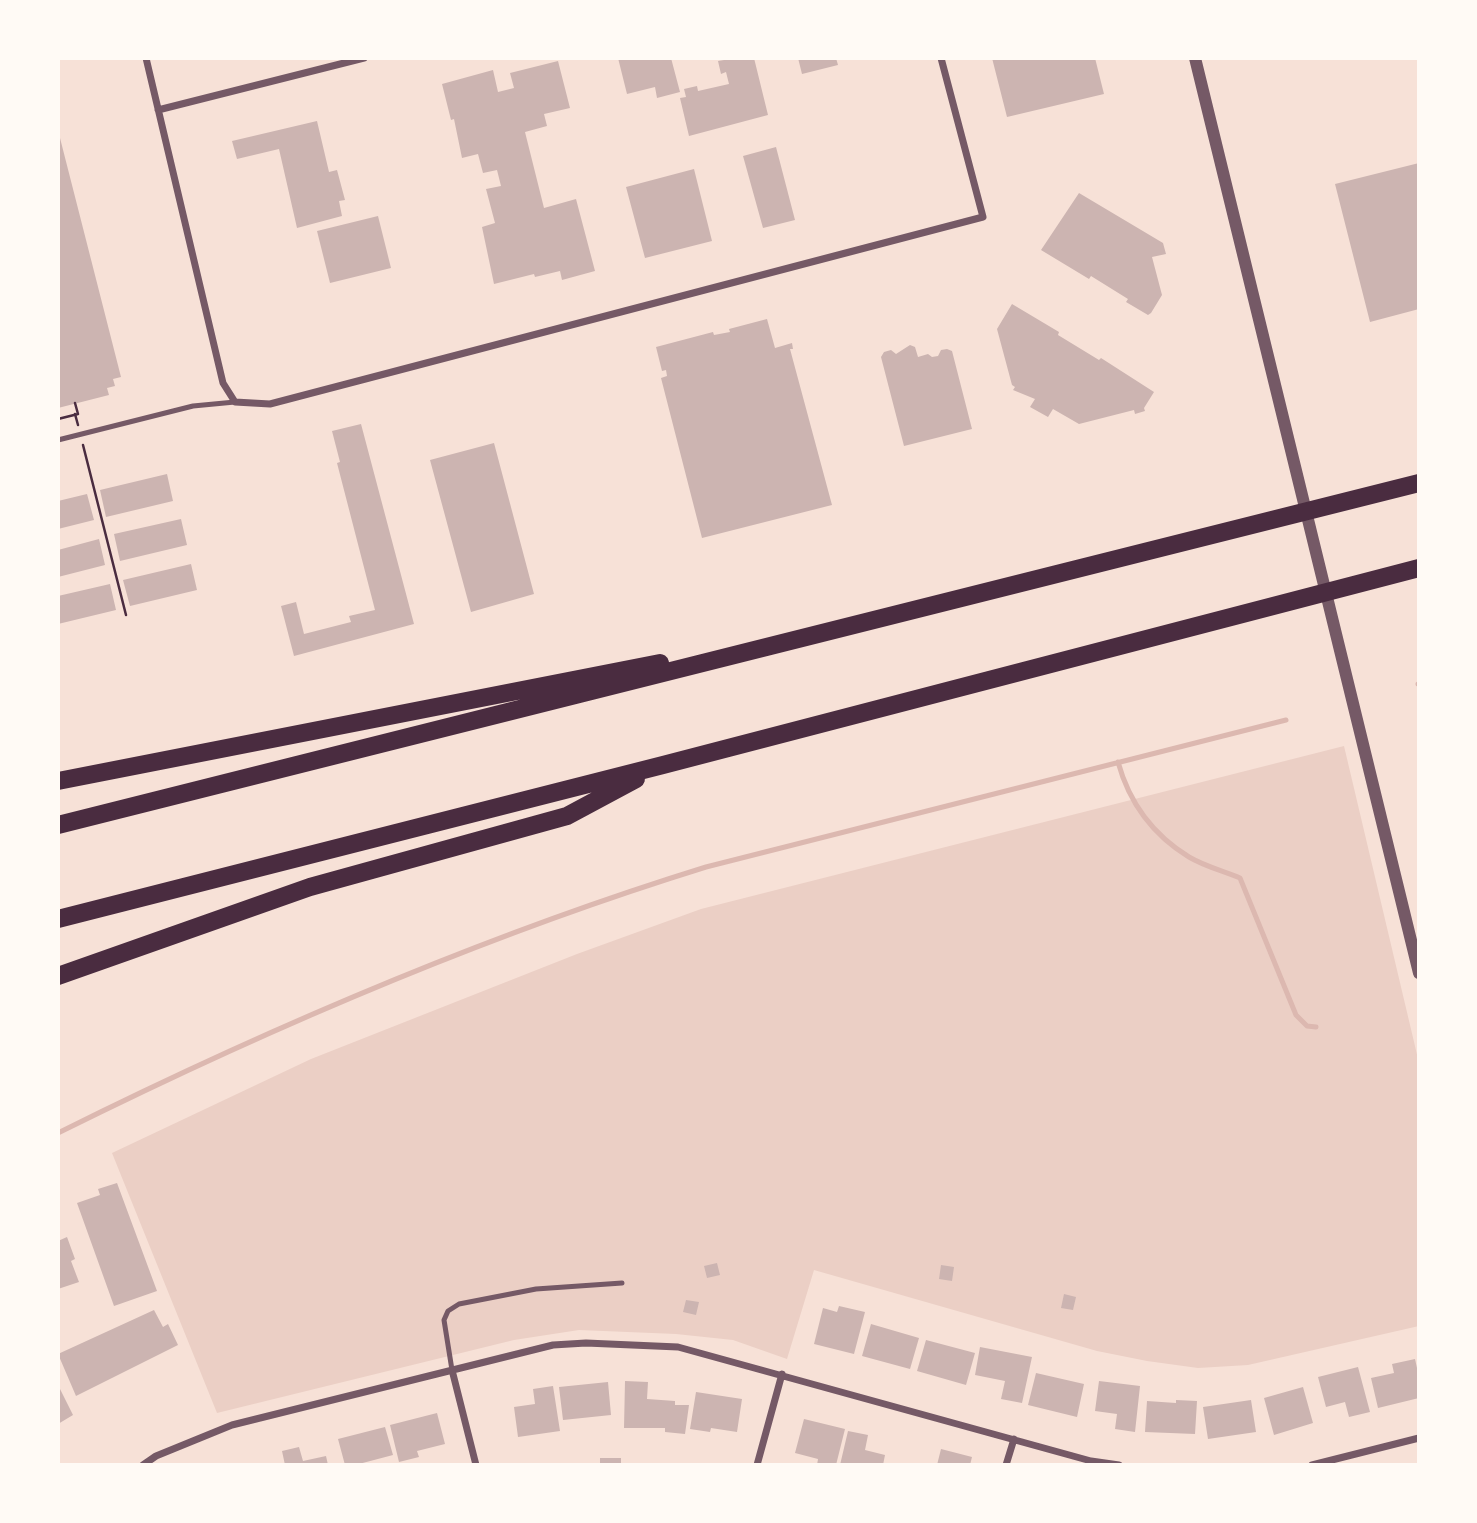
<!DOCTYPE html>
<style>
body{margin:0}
#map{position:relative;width:1477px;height:1523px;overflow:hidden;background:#f7e1d7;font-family:"Titillium Web",sans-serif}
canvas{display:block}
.frame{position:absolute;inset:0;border:60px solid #fffaf5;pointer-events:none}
</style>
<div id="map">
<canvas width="1477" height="1523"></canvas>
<div class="frame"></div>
</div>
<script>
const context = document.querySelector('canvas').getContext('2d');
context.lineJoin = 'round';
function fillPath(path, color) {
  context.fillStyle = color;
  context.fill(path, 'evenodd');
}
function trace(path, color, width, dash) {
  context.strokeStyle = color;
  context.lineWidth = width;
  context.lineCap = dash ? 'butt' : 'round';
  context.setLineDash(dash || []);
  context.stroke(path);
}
fillPath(new Path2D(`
 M 1344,746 L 1419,1063 L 1419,1326 L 1248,1365 L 1198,1368 L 1147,1361 L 1097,1351 L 814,1270 L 787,1359 L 733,1340 L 676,1334 L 579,1330 L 514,1340 L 217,1413 L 112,1153 L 311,1059 L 577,954 L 701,909 Z`), '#ebcfc5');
trace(new Path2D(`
 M 1418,684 L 1419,684
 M 1118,762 C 1129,802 1153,835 1189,857 C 1204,866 1223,871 1240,878 L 1296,1015 L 1307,1026 L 1316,1027
 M 58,1133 C 267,1029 483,936 706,867 L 1286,720`), '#dcb8b0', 5);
fillPath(new Path2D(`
 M 618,58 L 671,58 L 680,92 L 657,98 L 655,87 L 627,94 Z
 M 723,58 L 754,58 L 768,115 L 689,136 L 680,98 L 686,97 L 684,89 L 697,86 L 698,91 L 729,84 L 726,72 L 721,74 L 718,61 L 724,60 Z
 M 798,58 L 836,58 L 838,65 L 802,74 Z
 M 992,58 L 1095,58 L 1104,94 L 1007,117 Z
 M 558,61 L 570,108 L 544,114 L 547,126 L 525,132 L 544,208 L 576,199 L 595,271 L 562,280 L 560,271 L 535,277 L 534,274 L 494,284 L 482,227 L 495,223 L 486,189 L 501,186 L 497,170 L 483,173 L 478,154 L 462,158 L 454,119 L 451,120 L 442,84 L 493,70 L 498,92 L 514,88 L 510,73 Z
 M 317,121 L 329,172 L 337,170 L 345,200 L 339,201 L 342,216 L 297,228 L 279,149 L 237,159 L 232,141 Z
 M 58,138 L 60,138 L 121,377 L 113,379 L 115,386 L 107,388 L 109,395 L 58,408 Z
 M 776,147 L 795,220 L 763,228 L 743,156 Z
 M 1419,163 L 1419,309 L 1370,322 L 1335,184 Z
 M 694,169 L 712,241 L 645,258 L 626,187 Z
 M 1079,193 L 1163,243 L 1166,254 L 1152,257 L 1162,295 L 1151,313 L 1148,315 L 1126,302 L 1128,299 L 1091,276 L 1089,279 L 1041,250 Z
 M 378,216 L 391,268 L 330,283 L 317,231 Z
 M 1012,304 L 1059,332 L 1058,335 L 1099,360 L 1101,358 L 1154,392 L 1144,408 L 1145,411 L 1135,414 L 1134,410 L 1079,424 L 1053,409 L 1048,417 L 1030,407 L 1035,399 L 1013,390 L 1015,387 L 1012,385 L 997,329 Z
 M 767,319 L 775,348 L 792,343 L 793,349 L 790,349 L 832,505 L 702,538 L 661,378 L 667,376 L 666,370 L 662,371 L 656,347 L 713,332 L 714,335 L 730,332 L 729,329 Z
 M 910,345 L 915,347 L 918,357 L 928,354 L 932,357 L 938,356 L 941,350 L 947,349 L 952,351 L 972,429 L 904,446 L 881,357 L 884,352 L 891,350 L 896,354 Z
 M 361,424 L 414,624 L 294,656 L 281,606 L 296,602 L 304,634 L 351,622 L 349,616 L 375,610 L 337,463 L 340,462 L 332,431 Z
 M 494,443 L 534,594 L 471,612 L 430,460 Z
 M 167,474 L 173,501 L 106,517 L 100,490 Z
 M 87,494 L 94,520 L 58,529 L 58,501 Z
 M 181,519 L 187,545 L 120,561 L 114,534 Z
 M 99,539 L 105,565 L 58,577 L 58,550 Z
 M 191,564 L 197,590 L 130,606 L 123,580 Z
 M 110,584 L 116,610 L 58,624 L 58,596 Z
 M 117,1183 L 157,1291 L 114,1306 L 77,1203 L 100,1195 L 98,1189 Z
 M 67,1237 L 75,1259 L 71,1261 L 79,1282 L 58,1289 L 58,1241 Z
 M 717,1263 L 720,1275 L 707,1278 L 704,1266 Z
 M 941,1265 L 954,1267 L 952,1281 L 939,1279 Z
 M 1064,1294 L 1076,1297 L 1073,1310 L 1061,1308 Z
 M 686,1300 L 699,1302 L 696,1315 L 683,1312 Z
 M 839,1306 L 865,1312 L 854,1354 L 814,1344 L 823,1308 L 837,1312 Z
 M 154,1310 L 163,1327 L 168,1324 L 178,1345 L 76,1396 L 58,1354 Z
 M 871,1324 L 919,1338 L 910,1369 L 862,1356 Z
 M 926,1340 L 975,1353 L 966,1385 L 917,1371 Z
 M 980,1347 L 1032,1357 L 1022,1403 L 1001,1399 L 1005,1381 L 975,1375 Z
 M 1415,1359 L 1419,1377 L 1419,1398 L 1378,1408 L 1371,1378 L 1394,1373 L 1392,1364 Z
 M 1358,1367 L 1370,1412 L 1349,1417 L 1345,1402 L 1326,1407 L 1318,1377 Z
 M 1036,1373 L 1084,1384 L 1077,1417 L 1028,1405 Z
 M 625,1381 L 648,1382 L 647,1399 L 675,1401 L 675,1405 L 689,1405 L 685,1434 L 665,1432 L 665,1428 L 624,1428 Z
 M 1099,1381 L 1140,1386 L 1135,1432 L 1115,1429 L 1117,1414 L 1095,1411 Z
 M 608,1382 L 611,1415 L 563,1420 L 559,1387 Z
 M 58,1385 L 73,1415 L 58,1424 Z
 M 553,1386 L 560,1431 L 518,1437 L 514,1407 L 535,1404 L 533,1389 Z
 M 1303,1387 L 1313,1423 L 1274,1435 L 1264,1398 Z
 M 696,1392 L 742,1399 L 737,1432 L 711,1428 L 710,1432 L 690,1429 Z
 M 1176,1400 L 1197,1401 L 1195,1434 L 1145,1432 L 1147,1401 L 1176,1403 Z
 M 1251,1400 L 1256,1432 L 1208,1439 L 1203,1407 Z
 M 437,1413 L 445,1444 L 417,1451 L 419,1457 L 399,1462 L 390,1425 Z
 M 804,1419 L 845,1429 L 836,1465 L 817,1465 L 818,1459 L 795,1453 Z
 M 385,1427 L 393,1455 L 355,1465 L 345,1465 L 338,1439 Z
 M 848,1431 L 868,1435 L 865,1450 L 885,1455 L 883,1465 L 840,1465 Z
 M 299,1447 L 303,1461 L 326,1456 L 328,1465 L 285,1465 L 282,1451 Z
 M 941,1449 L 972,1457 L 970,1465 L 937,1465 Z
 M 600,1458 L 621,1458 L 621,1465 L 600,1465 Z`), '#ccb4b1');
trace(new Path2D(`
 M 75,414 L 78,425
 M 58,419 L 78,414 L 75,403
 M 83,445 L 126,615`), '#4a2c40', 2.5);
trace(new Path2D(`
 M 58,440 L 193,406 L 235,402
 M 452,1370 L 444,1320 L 448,1311 L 459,1304 L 536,1289 L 622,1283`), '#755966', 5);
trace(new Path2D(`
 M 146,58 L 223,383 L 235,402 L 270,404 L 983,217 L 941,58
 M 158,110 L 364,58
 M 452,1370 L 476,1465
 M 143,1465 L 156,1456 L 232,1425 L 553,1345 L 586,1343 L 678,1347 L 1091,1461 L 1119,1465
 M 757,1465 L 782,1374
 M 1006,1465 L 1014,1439
 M 1312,1465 L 1419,1438`), '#755966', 7);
trace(new Path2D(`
 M 1195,58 L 1419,973`), '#755966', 12);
trace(new Path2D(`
 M 58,781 L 660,663
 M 58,825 L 1419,483
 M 58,919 L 663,765 L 1419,568
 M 58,976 L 310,887 L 567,816 L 636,779`), '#4a2c40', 18);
</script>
